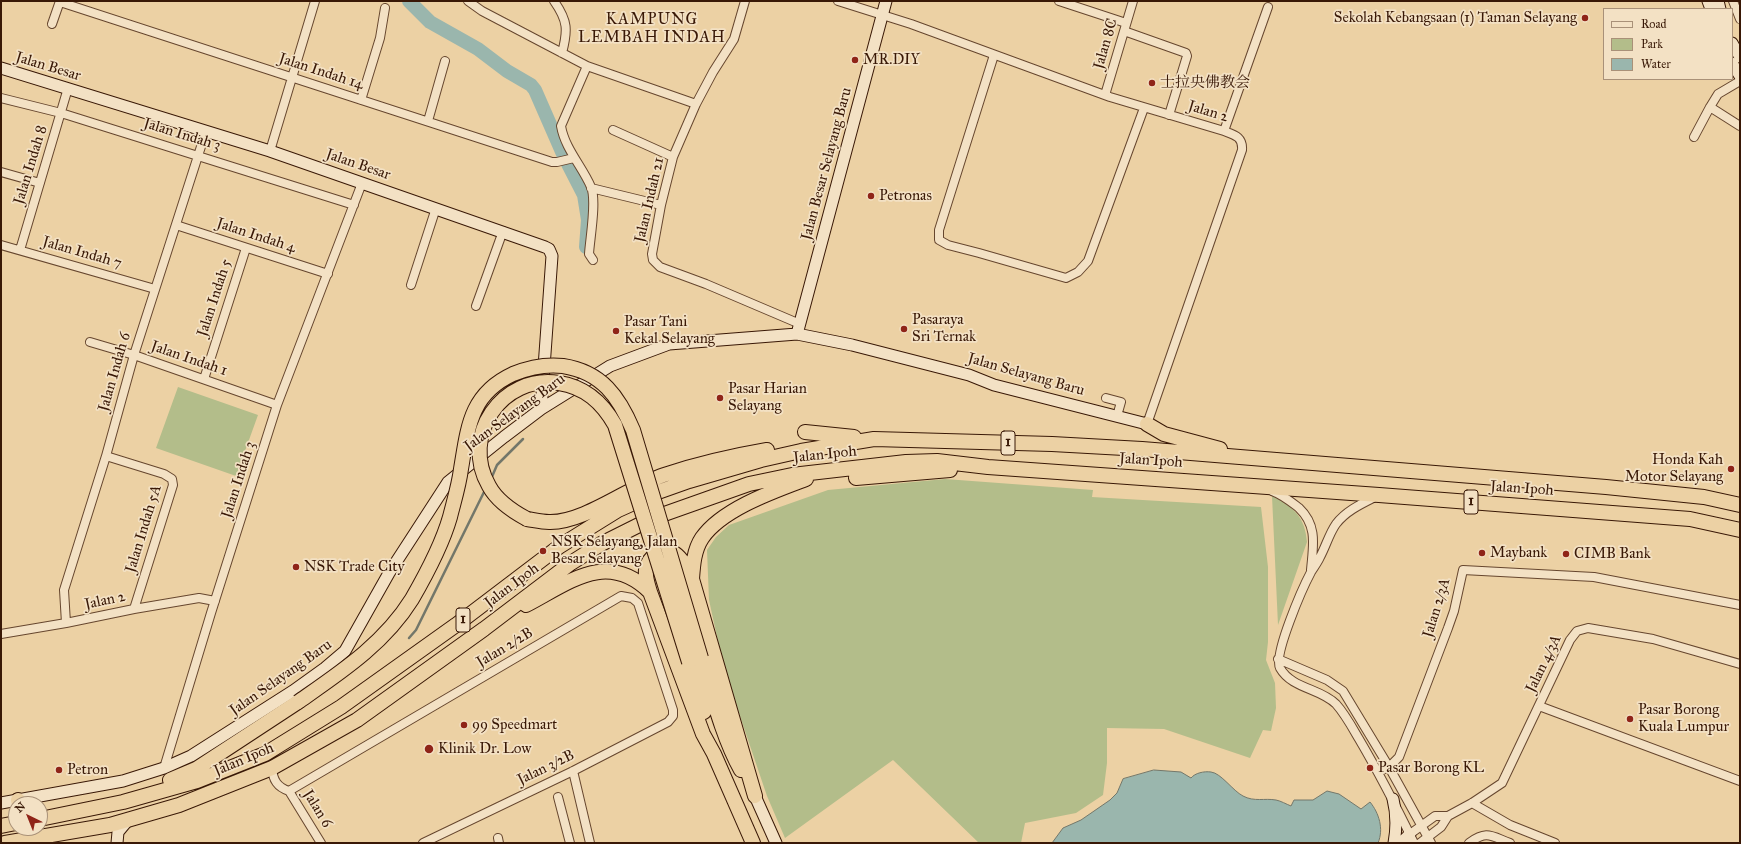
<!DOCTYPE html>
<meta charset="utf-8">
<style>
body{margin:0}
#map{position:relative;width:1741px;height:844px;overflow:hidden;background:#ecd1a4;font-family:"IM FELL Great Primer",serif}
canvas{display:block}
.frame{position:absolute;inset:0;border:2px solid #391806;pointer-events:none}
.legend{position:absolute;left:1603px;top:8px;width:130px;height:72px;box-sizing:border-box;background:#f3e1c4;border:1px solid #a99178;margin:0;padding:5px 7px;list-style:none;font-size:12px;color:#391806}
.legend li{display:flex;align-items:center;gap:8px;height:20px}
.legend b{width:20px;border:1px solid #a99178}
.north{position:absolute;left:8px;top:796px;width:40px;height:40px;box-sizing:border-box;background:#f3e1c4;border:1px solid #a99178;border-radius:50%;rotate:317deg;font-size:11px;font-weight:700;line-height:16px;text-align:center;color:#391806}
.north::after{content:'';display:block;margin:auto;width:14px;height:18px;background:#8f2418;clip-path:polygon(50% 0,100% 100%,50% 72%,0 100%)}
</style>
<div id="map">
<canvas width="1741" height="844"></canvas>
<div class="frame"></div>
<ul class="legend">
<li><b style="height:5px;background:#f3e1c4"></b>Road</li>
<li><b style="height:11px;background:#b3bd8a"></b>Park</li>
<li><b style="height:11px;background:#9ab6ad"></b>Water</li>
</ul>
<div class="north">N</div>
</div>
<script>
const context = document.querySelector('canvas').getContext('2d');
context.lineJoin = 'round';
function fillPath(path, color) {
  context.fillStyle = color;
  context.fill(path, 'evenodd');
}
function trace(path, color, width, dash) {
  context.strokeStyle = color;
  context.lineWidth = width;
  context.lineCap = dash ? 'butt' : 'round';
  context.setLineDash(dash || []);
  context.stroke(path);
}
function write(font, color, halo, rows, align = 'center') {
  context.font = font + ' "IM FELL Great Primer","Noto Serif SC",serif';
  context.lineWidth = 3.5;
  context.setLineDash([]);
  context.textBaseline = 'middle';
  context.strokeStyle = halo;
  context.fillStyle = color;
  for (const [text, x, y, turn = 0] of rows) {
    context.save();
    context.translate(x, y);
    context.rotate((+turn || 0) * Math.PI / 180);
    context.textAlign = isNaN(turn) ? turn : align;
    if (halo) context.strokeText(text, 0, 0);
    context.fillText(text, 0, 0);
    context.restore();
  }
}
fillPath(new Path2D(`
 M 178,387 L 258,415 L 236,476 L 156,448 Z
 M 945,479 L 1093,490 L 1092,497 L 1261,507 L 1268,567 L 1268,642 L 1266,660 L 1275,683 L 1276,708 L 1271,731 L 1263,730 L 1250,758 L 1164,729 L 1107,728 L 1107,763 L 1103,795 L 1076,813 L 1025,823 L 1021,843 L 979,843 L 893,760 L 785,838 L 767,796 L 724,669 L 709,600 L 707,550 L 716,537 L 729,525 L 828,490 Z
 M 1272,496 C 1294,507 1305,517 1307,542 L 1278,625 Z`), '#b3bd8a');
const water = new Path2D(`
 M 1154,770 L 1181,772 L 1191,778 C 1195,773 1204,771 1211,772 C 1221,773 1233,791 1243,796 C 1254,802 1265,798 1276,800 C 1281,801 1286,804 1291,806 L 1294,800 L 1313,800 L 1327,791 L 1339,794 L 1361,809 L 1370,802 C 1379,813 1384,829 1378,843 L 1052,843 L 1063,828 L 1081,820 L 1110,800 L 1117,793 L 1123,779 Z`);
fillPath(water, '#9ab6ad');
trace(water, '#73776a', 1);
trace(new Path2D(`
 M 491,479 L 497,465 L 523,439
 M 409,638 L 416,630 L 485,490`), '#73776a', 2.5);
trace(new Path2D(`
 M 409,1 L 430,22 L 478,49 L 507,71 L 531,85 L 535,90 L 563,154 L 584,195 L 588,220 L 586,247`), '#9ab6ad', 14);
const street = new Path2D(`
 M 468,1 L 482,11 L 587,66 L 696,104
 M 554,1 C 568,21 568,30 562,53
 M 745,1 L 734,39 L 713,72 L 696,104 L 673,157 L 661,205 L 652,254 L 653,260 L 660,267 L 706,284 L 800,324
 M 838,1 L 911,24 L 1110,97 L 1224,131 C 1235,135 1243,137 1242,150 L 1147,424
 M 1059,1 L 1126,23
 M 1733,1 L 1740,19
 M 60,2 L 552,162 L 557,162 L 574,158
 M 52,24 L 60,1
 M 1124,31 L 1186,53 L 1187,56 L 1169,115
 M 994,55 L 939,230 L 939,240 L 948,245 L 979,253 L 1066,278 L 1078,272 L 1088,261 L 1144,108
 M 587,66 L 561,126 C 565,149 582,166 591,187 C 597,200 590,238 589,254 L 593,260
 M 1105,95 L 1133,1
 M 1,98 L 61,113 L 354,205
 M 361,100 L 380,38 L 385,8
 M 1710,107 L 1740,126
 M 428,121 L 445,61
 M 613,130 L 673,157
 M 1224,131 L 1268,7
 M 1694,137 L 1710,107 L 1718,94 L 1740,81
 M 270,151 L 315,1
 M 1,172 L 40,183
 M 591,188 L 661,205
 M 176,225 L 328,274
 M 1,245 L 155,289
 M 20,250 L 68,88
 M 411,285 L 436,208
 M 476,306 L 503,231
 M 90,342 L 134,355 L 277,405
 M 204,379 L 246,248
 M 1106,398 L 1121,402 L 1117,416
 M 106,456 L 164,474 L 172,479 L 173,485 L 134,609
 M 1272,491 C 1283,495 1290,501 1299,508 C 1318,526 1313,546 1311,570
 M 1375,497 C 1361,504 1346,511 1336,524 C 1329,534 1326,546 1320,557 C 1318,562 1314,567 1311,572 C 1303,587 1273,655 1280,668 C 1292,689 1320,688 1336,704 C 1345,714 1352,727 1359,739 C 1379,773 1397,808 1414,843
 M 66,623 L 64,590 L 106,456 L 134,355 L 206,131
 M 1,634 L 66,623 L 134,609 L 199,598 L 215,601
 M 1278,659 L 1327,680 L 1343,691 L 1389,767 L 1431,843
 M 1539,706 L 1740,781
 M 164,768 L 211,613 L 277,405 L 362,183
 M 272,768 C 273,780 277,787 289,791
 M 573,771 L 590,843
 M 1379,771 L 1389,767 L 1399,757 L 1448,628 L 1454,611 L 1463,570 L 1594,577 L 1740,605
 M 289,791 L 621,596 L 632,598 L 638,603 L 673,710 L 673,716 L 668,722 L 573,771 L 423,843
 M 289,791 L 321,843
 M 558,797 L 570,843
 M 1472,803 L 1510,825 L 1555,843
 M 1410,834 L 1435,816 L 1448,816
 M 498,838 L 499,843
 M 1420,843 L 1441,827 L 1448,816 L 1472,803 L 1502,783 L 1570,640 L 1577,631 L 1588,628 L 1653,639 L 1740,664
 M 1469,843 C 1487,830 1491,836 1510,843`);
const secondary = new Path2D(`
 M 1708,1 L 1711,9
 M 1718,1 L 1720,9
 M 1732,43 L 1740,57
 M 1732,63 L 1740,76
 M 1,68 L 270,151 L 545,247 L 549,249 L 552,256 L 541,409
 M 797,334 L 886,1
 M 755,796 L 776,843
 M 1393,799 C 1397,815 1397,827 1394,843
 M 1,803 L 123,781 L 164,768 L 191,756 L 293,691 L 325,668 L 345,651 L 389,573 L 448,482 L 504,437 L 541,409 L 610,366 L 669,344 L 797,334 L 852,345 L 969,375 L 994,385 L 1147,424
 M 117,843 L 118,832 L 128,820
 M 1401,843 L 1410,834`);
const highway = new Path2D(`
 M 1147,424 L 1164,434 L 1220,449
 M 805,432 L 854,437
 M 856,478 L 950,470
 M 527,519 C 534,520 541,522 549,522 C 584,523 629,487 664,475 C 698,464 732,456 767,450
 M 650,592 C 648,585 645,577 646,570 C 648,557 662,546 674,553 C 683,559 688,570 692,579
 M 526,605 C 570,582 607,550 650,592 L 703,734 L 714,754 L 753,843
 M 701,658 C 712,694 723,738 741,770
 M 689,662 L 704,712
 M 170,780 L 196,769 L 298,702
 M 755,796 L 692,579 C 693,565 694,550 702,538 C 722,509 774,491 806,479
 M 18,800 L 19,804
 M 40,819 L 123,802 L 197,781 L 265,754 L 341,707 L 456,625 L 560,546 L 618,510 L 658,492 L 689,481 L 761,460 L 801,451 L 874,439 L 1052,444 L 1142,449 L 1606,487 L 1704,497 L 1740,505
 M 1,826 L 16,823
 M 5,843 L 110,825 L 179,805 L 272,768 L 357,720 L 484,629 L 571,563 L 601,544 L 653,518 L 749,484 L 792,475 L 906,462 L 937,461 L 988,467 L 1379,495 L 1690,519 L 1740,530`);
trace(street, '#66462e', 10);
trace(secondary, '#391806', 13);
trace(highway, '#391806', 16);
trace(street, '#f3e1c4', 8);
trace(secondary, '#f3e1c4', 11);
trace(highway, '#ecd1a4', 14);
const highwayBridge = new Path2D(`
 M 527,519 C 512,511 497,501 489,486 C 460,436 502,374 559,383 C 585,387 602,402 615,425 L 689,662
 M 298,702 C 341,672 384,644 412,599 C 427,573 442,545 450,517 C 454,501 459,485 461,469 C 468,427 470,394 513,374 C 530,367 545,364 563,366 C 602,372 619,397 633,430 L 701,658`);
trace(highwayBridge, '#391806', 16, []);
trace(highwayBridge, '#ecd1a4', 14);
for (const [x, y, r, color] of [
 [1585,18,4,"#8f2418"],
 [855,60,4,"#8f2418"],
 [1152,83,4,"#8f2418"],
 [871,196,4,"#8f2418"],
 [904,329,4,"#8f2418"],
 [616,331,4,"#8f2418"],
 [720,398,4,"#8f2418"],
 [1731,469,4,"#8f2418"],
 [543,551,4,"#8f2418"],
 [1482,553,4,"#8f2418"],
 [1566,554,4,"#8f2418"],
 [296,567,4,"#8f2418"],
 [1630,719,4,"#8f2418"],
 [464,725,4,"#8f2418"],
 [429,749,5,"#8f2418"],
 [1370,768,4,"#8f2418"],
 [59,770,4,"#8f2418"]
]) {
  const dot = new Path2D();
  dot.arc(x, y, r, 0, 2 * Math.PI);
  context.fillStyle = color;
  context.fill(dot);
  trace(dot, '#f3e1c4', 1.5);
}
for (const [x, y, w] of [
 [1008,443,14],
 [1471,502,14],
 [463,620,14]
]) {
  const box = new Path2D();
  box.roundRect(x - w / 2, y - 12, w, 24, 3);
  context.fillStyle = '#f3e1c4';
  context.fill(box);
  trace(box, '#391806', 1);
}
write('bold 14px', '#391806', null, [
 ["1",1008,443],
 ["1",1471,502],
 ["1",463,620]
]);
write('15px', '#391806', '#f3e1c4', [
 ["Sekolah Kebangsaan (1) Taman Selayang",1577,18,"right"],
 ["MR.DIY",863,60],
 ["士拉央佛教会",1160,83],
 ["Petronas",879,196],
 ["Pasaraya",912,320],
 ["Sri Ternak",912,337],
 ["Pasar Tani",624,322],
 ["Kekal Selayang",624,339],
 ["Pasar Harian",728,389],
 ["Selayang",728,406],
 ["Honda Kah",1723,460,"right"],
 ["Motor Selayang",1723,477,"right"],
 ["NSK Selayang, Jalan",551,542],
 ["Besar Selayang",551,559],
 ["Maybank",1490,553],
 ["CIMB Bank",1574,554],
 ["NSK Trade City",304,567],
 ["Pasar Borong",1638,710],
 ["Kuala Lumpur",1638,727],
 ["99 Speedmart",472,725],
 ["Klinik Dr. Low",438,749],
 ["Pasar Borong KL",1378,768],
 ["Petron",67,770]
], 'left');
write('15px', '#391806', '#f3e1c4', [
 ["Jalan 8C",1106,44,-74],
 ["Jalan Besar",48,67,17],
 ["Jalan Indah 14",321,72,18],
 ["Jalan 2",1208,112,17],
 ["Jalan Indah 3",182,135,17],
 ["Jalan Besar Selayang Baru",827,164,-75],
 ["Jalan Indah 8",31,165,-73],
 ["Jalan Besar",358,165,19],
 ["Jalan Indah 21",650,200,-77],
 ["Jalan Indah 4",256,236,18],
 ["Jalan Indah 7",82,253,16],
 ["Jalan Indah 5",215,298,-72],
 ["Jalan Indah 1",189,359,19],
 ["Jalan Indah 6",115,372,-74],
 ["Jalan Selayang Baru",1026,375,16],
 ["Jalan Selayang Baru",515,413,-36],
 ["Jalan Ipoh",825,455,-6],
 ["Jalan Ipoh",1151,461,4],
 ["Jalan Indah 3",239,480,-72],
 ["Jalan Ipoh",1522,489,4],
 ["Jalan Indah 5A",144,529,-73],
 ["Jalan Ipoh",512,586,-37],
 ["Jalan 2",105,601,-12],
 ["Jalan 2/3A",1437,608,-73],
 ["Jalan 2/2B",505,648,-31],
 ["Jalan 4/3A",1544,664,-64],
 ["Jalan Selayang Baru",281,678,-35],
 ["Jalan Ipoh",244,760,-23],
 ["Jalan 3/2B",546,768,-26],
 ["Jalan 6",317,809,58]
]);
context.letterSpacing = '1px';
write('16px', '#391806', '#f3e1c4', [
 ["KAMPUNG",652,20],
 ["LEMBAH INDAH",652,38]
]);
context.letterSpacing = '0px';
</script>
